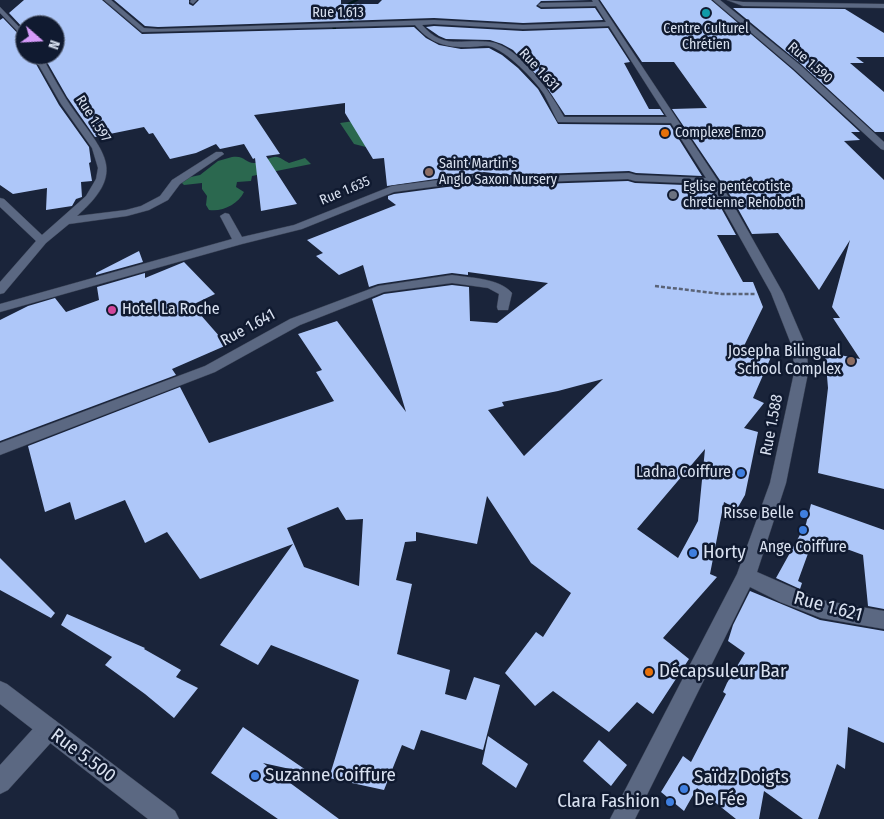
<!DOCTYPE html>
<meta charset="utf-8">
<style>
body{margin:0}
#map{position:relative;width:884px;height:819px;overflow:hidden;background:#1a243a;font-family:"Fira Sans Condensed",sans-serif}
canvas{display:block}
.north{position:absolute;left:15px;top:15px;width:50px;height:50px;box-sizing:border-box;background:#101a30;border:1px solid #606a7d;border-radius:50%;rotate:109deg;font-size:14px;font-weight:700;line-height:20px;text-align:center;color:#d9e1f0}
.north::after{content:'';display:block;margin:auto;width:18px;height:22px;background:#d69bfa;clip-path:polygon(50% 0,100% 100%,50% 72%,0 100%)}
</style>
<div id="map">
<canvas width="884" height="819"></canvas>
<div class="north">N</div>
</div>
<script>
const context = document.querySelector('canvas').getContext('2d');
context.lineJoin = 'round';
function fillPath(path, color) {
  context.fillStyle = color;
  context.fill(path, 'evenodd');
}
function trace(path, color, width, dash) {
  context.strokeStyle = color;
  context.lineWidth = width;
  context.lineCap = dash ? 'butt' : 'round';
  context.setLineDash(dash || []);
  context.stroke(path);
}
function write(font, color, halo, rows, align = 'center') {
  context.font = font + ' "Fira Sans Condensed",sans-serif';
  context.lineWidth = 5;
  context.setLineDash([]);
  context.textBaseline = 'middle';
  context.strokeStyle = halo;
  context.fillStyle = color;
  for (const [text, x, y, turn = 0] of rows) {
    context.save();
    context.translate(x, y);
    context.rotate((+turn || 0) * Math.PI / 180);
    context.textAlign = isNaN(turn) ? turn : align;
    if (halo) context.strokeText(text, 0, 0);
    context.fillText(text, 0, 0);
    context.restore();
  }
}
fillPath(new Path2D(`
 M 361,120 L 366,147 L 354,144 L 340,123 Z
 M 232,157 C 245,155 245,163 254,163 C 262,164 267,158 274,157 C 280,156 284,161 289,163 L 305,158 L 311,164 L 252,176 L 251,181 L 237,182 L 236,187 L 244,192 C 238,204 223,212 209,210 L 206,205 L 207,196 L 202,189 L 202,183 L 184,185 L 181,182 L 186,178 L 200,175 L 218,161 Z`), '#2b684f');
fillPath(new Path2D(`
 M 354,0 L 359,0 L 348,6 L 348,16 L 354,23 L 336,27 L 336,29 L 344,37 L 341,38 L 333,30 L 332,26 L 349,22 L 344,16 L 344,5 Z`), '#001519');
fillPath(new Path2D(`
 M 24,0 L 102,0 L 142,34 L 414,27 L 426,38 L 439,45 L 461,49 L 489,48 L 502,55 L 518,68 L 538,89 L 558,124 L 670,125 L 702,176 L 636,173 L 629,171 L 508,175 L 484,172 L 387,186 L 384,158 L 373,159 L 345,113 L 345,103 L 254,115 L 280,154 L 266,156 L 297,204 L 261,211 L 255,158 L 253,159 L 244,144 L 220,149 L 216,144 L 196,153 L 170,159 L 153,133 L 149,134 L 144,127 L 95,137 L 67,97 L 43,55 L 55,55 L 55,25 L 25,25 L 25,30 L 9,13 Z
 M 114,0 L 189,0 L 189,4 L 193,6 L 199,0 L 341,0 L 341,4 L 378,4 L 382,0 L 590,0 L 541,1 L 536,6 L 541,9 L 595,8 L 603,20 L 523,23 L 434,18 L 158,27 L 145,26 Z
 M 600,0 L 711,0 L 793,70 L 860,132 L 851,132 L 860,140 L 844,141 L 884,180 L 884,489 L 818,473 L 828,388 L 825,352 L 860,359 L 833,318 L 840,318 L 832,307 L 850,240 L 819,290 L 778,233 L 752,234 L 732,198 L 672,109 L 707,108 L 674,62 L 642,62 Z
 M 733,8 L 845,9 L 884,33 L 884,57 L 856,57 L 864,63 L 850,63 L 884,92 L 884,132 L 875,132 L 801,64 Z
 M 3,18 L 25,41 L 25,55 L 31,55 L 59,105 L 89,147 L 91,162 L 89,163 L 92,181 L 81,182 L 82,197 L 76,199 L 72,206 L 46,210 L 47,188 L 13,194 L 0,185 L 0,20 Z
 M 434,26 L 523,31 L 608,28 L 630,62 L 624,63 L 649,109 L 660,109 L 664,115 L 565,115 L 544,83 L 513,50 L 502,44 L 490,40 L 446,39 L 439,36 L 426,27 Z
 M 628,181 L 635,183 L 709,186 L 736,235 L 717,235 L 743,282 L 753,282 L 763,307 L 743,348 L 771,357 L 753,398 L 764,403 L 744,428 L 758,432 L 745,495 L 737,509 L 724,502 L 710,574 L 717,577 L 663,638 L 689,659 L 653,714 L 637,702 L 609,732 L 553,691 L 535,706 L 505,673 L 536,632 L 543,637 L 571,593 L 531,563 L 487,496 L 477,544 L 416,532 L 416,541 L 405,542 L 396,580 L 412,584 L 397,654 L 450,670 L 445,694 L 466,700 L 474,677 L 500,685 L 483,750 L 421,730 L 414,750 L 402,745 L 384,790 L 329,778 L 359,680 L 271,645 L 258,665 L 220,645 L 293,544 L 200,579 L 167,532 L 145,543 L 125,500 L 75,520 L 70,502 L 45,512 L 28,446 L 180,387 L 209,443 L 334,401 L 316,372 L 322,370 L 298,334 L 337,321 L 406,412 L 372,299 L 384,294 L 452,285 L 469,287 L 470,321 L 497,323 L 548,283 L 468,272 L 468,275 L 452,273 L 378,284 L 369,287 L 363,265 L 339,275 L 316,256 L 323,253 L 307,240 L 396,205 L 388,199 L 388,196 L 394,194 L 484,182 L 508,185 ZM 603,379 L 524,456 L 488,410 L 504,406 L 502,402 L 558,391 ZM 705,449 L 698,521 L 678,558 L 637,529 ZM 338,507 L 346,520 L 363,519 L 359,586 L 304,567 L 287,528 Z
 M 139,251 L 143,262 L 96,275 L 96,273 Z
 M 184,262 L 215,294 L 192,305 L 227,345 L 172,369 L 176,375 L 0,441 L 0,320 L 28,306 L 55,298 L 66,312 L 99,300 L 97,287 L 145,273 L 145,278 Z
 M 811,504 L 884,530 L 884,609 L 868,606 L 863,555 L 814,537 L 798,581 L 802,583 L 800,589 L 776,578 L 806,524 Z
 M 0,558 L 55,613 L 51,618 L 0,590 Z
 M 750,591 L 820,620 L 884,631 L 884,743 L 848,727 L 845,769 L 837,764 L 818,819 L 803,819 L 764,791 L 759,819 L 736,819 L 697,788 L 684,811 L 661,792 L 683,756 L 691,762 L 726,694 L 723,692 L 727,683 L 745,653 L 728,641 L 733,625 Z
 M 67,614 L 145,648 L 144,649 L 181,670 L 176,677 L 198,688 L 174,718 L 145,694 L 105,665 L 112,657 L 61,625 Z
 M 243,727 L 309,772 L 308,773 L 263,763 L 339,819 L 278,819 L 211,773 Z
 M 488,736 L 528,764 L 516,788 L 482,764 Z
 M 599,740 L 627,765 L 611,786 L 583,761 Z`), '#aec7f9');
const minor = new Path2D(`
 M 104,0 L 111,0 L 144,28 L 158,29 L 434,20 L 523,25 L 606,22 L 596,6 L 541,7 L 538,5 L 541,3 L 593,2 L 592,0 L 598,0 L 730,199 L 783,293 L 807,349 L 808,373 L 786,483 L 757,572 L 821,600 L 884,611 L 884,629 L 821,618 L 780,602 L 750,587 L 635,819 L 610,819 L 737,574 L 770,483 L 794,373 L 793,349 L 771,293 L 710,184 L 635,181 L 628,179 L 508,183 L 484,180 L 394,192 L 302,229 L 242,244 L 0,312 L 0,304 L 232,239 L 220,216 L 225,213 L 229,214 L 242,237 L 294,225 L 392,186 L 484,174 L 508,177 L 629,173 L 636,175 L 706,178 L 671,123 L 558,122 C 553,113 549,103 544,94 C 535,80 506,50 489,46 C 483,45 475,47 470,47 C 446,48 430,43 415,25 L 142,32 ZM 434,24 L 523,29 L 609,26 L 667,117 L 564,117 C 552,94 518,45 490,42 C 461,38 445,51 422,25 Z
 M 191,0 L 197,0 L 193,4 L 190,2 Z
 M 713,0 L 720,0 L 800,65 L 884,142 L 884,150 L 881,149 L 794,69 Z
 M 727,0 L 743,2 L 884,4 L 884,8 L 743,6 Z
 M 0,7 L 25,33 L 25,39 L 0,13 Z
 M 33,55 L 41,55 C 52,74 62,94 75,112 C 106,155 126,173 77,216 L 126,210 L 141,206 L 160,196 L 172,180 L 216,152 L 222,152 L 224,154 L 180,184 L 168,200 L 149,210 L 127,216 L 69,224 L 46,243 L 4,293 L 0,294 L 0,282 L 36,241 L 0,207 L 0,198 L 4,199 L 42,235 L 86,196 L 96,179 L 98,168 L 92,148 L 61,104 Z
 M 452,275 C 471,278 499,278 512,293 L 508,310 L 498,310 L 497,307 L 499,294 L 488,288 L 452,283 L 384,292 L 300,325 L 215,372 L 0,455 L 0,443 L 205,366 L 290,319 L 378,286 Z
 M 48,718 L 56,721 L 59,729 L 56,737 L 8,790 L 0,794 L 0,765 L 40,721 Z`);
const secondary = new Path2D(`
 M 0,681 L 7,684 L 175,811 L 179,819 L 148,819 L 0,704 Z`);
trace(minor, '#384053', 1);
trace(secondary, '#384053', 1);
trace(new Path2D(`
 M 655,286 L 722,294 L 756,294`), '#5a6377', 2.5, [4, 2]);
fillPath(minor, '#5b6882');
fillPath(secondary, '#5b6882');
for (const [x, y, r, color] of [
 [706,13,5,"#0f9aa8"],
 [665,133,5,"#e8710a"],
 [429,172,5,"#8d6e63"],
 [673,195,5,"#6b7280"],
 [112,310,5,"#d1479c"],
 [851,361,5,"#8d6e63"],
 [741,473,5,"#3f7fe0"],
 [804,514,5,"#3f7fe0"],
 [803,530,5,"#3f7fe0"],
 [693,553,5,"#3f7fe0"],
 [649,672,5,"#e8710a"],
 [255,776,5,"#3f7fe0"],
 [684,789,5,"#3f7fe0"],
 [670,802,5,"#3f7fe0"]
]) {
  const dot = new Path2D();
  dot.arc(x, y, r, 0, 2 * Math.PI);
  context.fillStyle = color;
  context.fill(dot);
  trace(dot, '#101a30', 2);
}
write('14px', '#d9e1f0', '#101a30', [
 ["Rue 1.613",338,13],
 ["Rue 1.590",810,63,41],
 ["Rue 1.631",539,70,47],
 ["Rue 1.597",93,119,57],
 ["Rue 1.635",345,191,-23]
]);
write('14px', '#d9e1f0', '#101a30', [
 ["Centre Culturel",706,29,"center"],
 ["Chrétien",706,45,"center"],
 ["Complexe Emzo",675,133],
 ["Saint Martin's",439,164],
 ["Anglo Saxon Nursery",439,180],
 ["Eglise pentécotiste",683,187],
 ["chretienne Rehoboth",683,203]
], 'left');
write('16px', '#d9e1f0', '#101a30', [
 ["Hotel La Roche",122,310,"left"],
 ["Josepha Bilingual",841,352],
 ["School Complex",841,370],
 ["Ladna Coiffure",731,473],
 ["Risse Belle",794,514],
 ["Ange Coiffure",803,548,"center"]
], 'right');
write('16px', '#d9e1f0', '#101a30', [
 ["Rue 1.641",248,328,-29],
 ["Rue 1.588",772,425,-79]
]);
write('19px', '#d9e1f0', '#101a30', [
 ["Horty",703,553],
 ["Décapsuleur Bar",659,672],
 ["Suzanne Coiffure",265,776],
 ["Saïdz Doigts",694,778],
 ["De Fée",694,800],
 ["Clara Fashion",660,802,"right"]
], 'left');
write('19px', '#d9e1f0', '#101a30', [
 ["Rue 1.621",828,607,15],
 ["Rue 5.500",83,756,37]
]);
</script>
